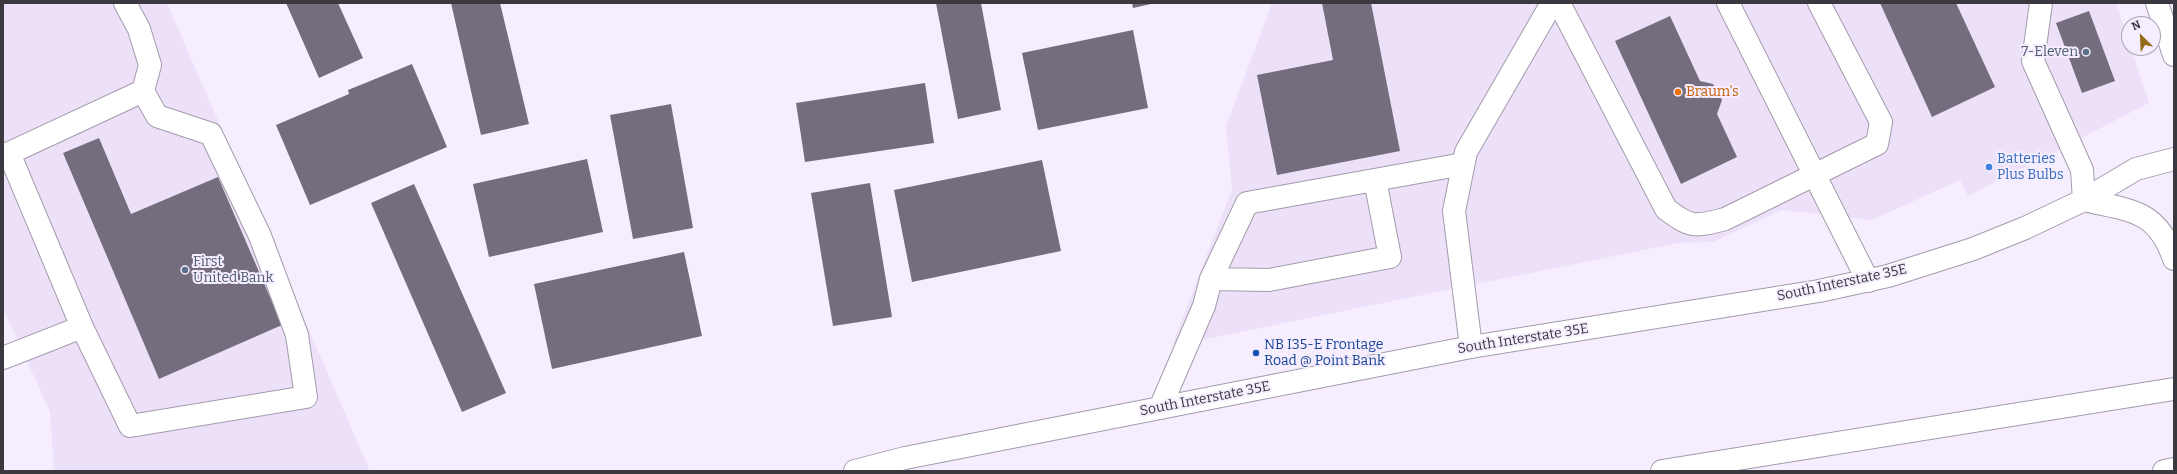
<!DOCTYPE html>
<style>
body{margin:0}
#map{position:relative;width:2177px;height:474px;overflow:hidden;background:#f6eeff;font-family:Bitter,serif}
canvas{display:block}
.frame{position:absolute;inset:0;border:4px solid #3b383f;pointer-events:none}
.north{position:absolute;left:2121px;top:16px;width:40px;height:40px;box-sizing:border-box;background:#f6eeff;border:1px solid #aba5b2;border-radius:50%;rotate:336deg;font-size:11px;font-weight:700;line-height:16px;text-align:center;color:#3b383f}
.north::after{content:'';display:block;margin:auto;width:14px;height:18px;background:#946d16;clip-path:polygon(50% 0,100% 100%,50% 72%,0 100%)}
</style>
<div id="map">
<canvas width="2177" height="474"></canvas>
<div class="frame"></div>
<div class="north">N</div>
</div>
<script>
const context = document.querySelector('canvas').getContext('2d');
context.lineJoin = 'round';
function fillPath(path, color) {
  context.fillStyle = color;
  context.fill(path, 'evenodd');
}
function trace(path, color, width, dash) {
  context.strokeStyle = color;
  context.lineWidth = width;
  context.lineCap = dash ? 'butt' : 'round';
  context.setLineDash(dash || []);
  context.stroke(path);
}
function write(font, color, halo, rows, align = 'center') {
  context.font = font + ' Bitter,serif';
  context.lineWidth = 4;
  context.setLineDash([]);
  context.textBaseline = 'middle';
  context.strokeStyle = halo;
  context.fillStyle = color;
  for (const [text, x, y, turn = 0] of rows) {
    context.save();
    context.translate(x, y);
    context.rotate((+turn || 0) * Math.PI / 180);
    context.textAlign = isNaN(turn) ? turn : align;
    if (halo) context.strokeText(text, 0, 0);
    context.fillText(text, 0, 0);
    context.restore();
  }
}
fillPath(new Path2D(`
 M 3,3 L 167,3 L 370,471 L 54,471 L 50,412 L 3,308 Z
 M 1272,3 L 2116,3 L 2149,103 L 1968,196 L 1960,180 L 1872,220 L 1782,210 L 1713,242 L 1678,243 L 1172,346 L 1232,189 L 1226,126 Z`), '#ece1f9');
fillPath(new Path2D(`
 M 286,3 L 338,3 L 363,58 L 319,78 Z
 M 451,3 L 500,3 L 529,124 L 481,135 Z
 M 936,3 L 981,3 L 1001,110 L 958,119 Z
 M 1132,3 L 1151,3 L 1151,4 L 1133,8 Z
 M 1322,3 L 1371,3 L 1400,151 L 1277,175 L 1257,75 L 1333,60 Z
 M 1880,3 L 1956,3 L 1995,87 L 1932,117 Z
 M 2089,11 L 2115,81 L 2082,93 L 2056,23 Z
 M 1670,16 L 1700,81 L 1713,84 L 1722,100 L 1717,114 L 1737,157 L 1681,184 L 1615,41 Z
 M 1133,30 L 1148,108 L 1038,130 L 1022,53 Z
 M 412,64 L 447,147 L 310,205 L 276,125 L 349,94 L 348,90 Z
 M 925,83 L 934,143 L 805,162 L 796,103 Z
 M 671,104 L 693,228 L 633,239 L 610,115 Z
 M 99,138 L 131,214 L 218,177 L 282,325 L 159,379 L 63,153 Z
 M 587,159 L 603,232 L 489,257 L 473,184 Z
 M 1042,160 L 1061,251 L 912,282 L 894,190 Z
 M 870,183 L 892,317 L 833,326 L 811,193 Z
 M 414,184 L 506,393 L 462,412 L 371,203 Z
 M 684,252 L 702,336 L 552,369 L 534,284 Z`), '#746d7d');
const minor = new Path2D(`
 M 1559,3 L 1666,209 C 1691,228 1695,227 1725,219 L 1877,144 L 1881,122 L 1819,3
 M 1728,3 L 1868,281
 M 2041,3 L 2033,61 L 2082,170 L 2084,200
 M 9,153 L 82,327
 M 3,156 L 143,91 L 150,65 L 139,29 L 125,3
 M 1211,279 L 1269,280 L 1390,257 L 1375,180
 M 1471,347 L 1454,211 L 1466,152 L 1552,3
 M 3,358 L 82,327 L 130,426 L 306,397 L 297,335 L 260,236 L 211,134 L 157,116 L 143,91
 M 1160,408 L 1204,306 L 1211,279 L 1247,203 L 1463,164`);
const major = new Path2D(`
 M 2157,3 L 2174,55
 M 2084,200 C 2130,211 2157,209 2174,259
 M 855,471 L 905,458 L 1471,347 L 1819,291 L 1888,276 L 1973,249 L 2025,228 L 2084,200 L 2136,169 L 2174,159`);
const highway = new Path2D(`
 M 1662,471 L 2174,389
 M 2164,471 L 2174,469`);
trace(minor, '#a39cac', 24);
trace(major, '#a39cac', 24);
trace(highway, '#a39cac', 24);
trace(minor, '#fff', 22);
trace(major, '#fff', 22);
trace(highway, '#fff', 22);
for (const [x, y, r, color] of [
 [2086,52,4,"#5c6f8a"],
 [1678,92,4,"#e8710a"],
 [1989,167,4,"#3f7fe0"],
 [185,270,4,"#5c6f8a"],
 [1256,353,4,"#1a4fb4"]
]) {
  const dot = new Path2D();
  dot.arc(x, y, r, 0, 2 * Math.PI);
  context.fillStyle = color;
  context.fill(dot);
  trace(dot, '#f6eeff', 1.5);
}
write('14px', '#4e5e75', '#f6eeff', [
 ["7-Eleven",2078,52],
 ["First",193,262,"left"],
 ["United Bank",193,278,"left"]
], 'right');
write('14px', '#c56008', '#f6eeff', [
 ["Braum's",1686,92]
], 'left');
write('14px', '#366cbe', '#f6eeff', [
 ["Batteries",1997,159],
 ["Plus Bulbs",1997,175]
], 'left');
write('14px', '#3b383f', '#f6eeff', [
 ["South Interstate 35E",1842,283,-12],
 ["South Interstate 35E",1523,339,-9],
 ["South Interstate 35E",1205,399,-11]
]);
write('14px', '#164399', '#f6eeff', [
 ["NB I35-E Frontage",1264,345],
 ["Road @ Point Bank",1264,361]
], 'left');
</script>
